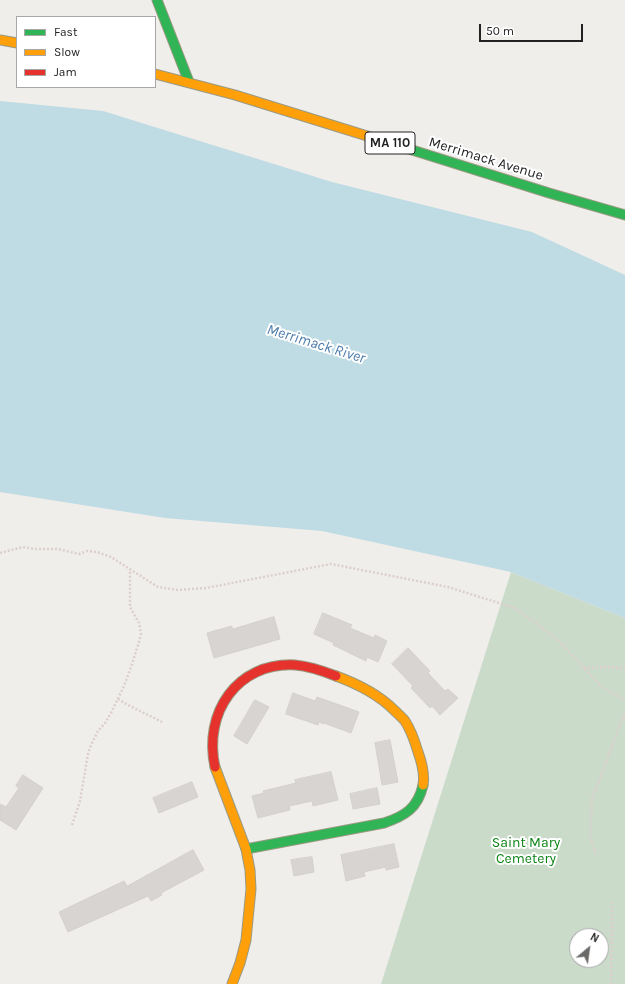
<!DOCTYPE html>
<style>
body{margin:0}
#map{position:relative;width:625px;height:984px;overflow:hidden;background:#f0eeeb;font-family:Karla,sans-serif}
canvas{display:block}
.legend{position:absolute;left:16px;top:16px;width:140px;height:72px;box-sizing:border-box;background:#fff;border:1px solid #a7a7a7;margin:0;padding:5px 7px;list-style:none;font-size:12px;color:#222}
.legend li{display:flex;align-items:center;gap:8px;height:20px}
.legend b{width:20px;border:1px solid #a7a7a7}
.north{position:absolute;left:569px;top:928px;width:40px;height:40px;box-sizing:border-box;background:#fff;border:1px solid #a7a7a7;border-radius:50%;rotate:29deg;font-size:11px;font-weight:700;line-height:16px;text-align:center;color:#222}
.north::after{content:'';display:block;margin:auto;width:14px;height:18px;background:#6a6968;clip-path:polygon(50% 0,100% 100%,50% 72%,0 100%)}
.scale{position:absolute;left:479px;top:24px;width:104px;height:18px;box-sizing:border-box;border:2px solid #222;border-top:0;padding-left:5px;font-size:12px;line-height:14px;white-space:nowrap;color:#222;-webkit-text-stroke:3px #fff;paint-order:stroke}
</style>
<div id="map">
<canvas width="625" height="984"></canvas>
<ul class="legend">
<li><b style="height:5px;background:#30b455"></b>Fast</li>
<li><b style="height:5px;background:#ff9f0a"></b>Slow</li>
<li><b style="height:5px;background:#e5322d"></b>Jam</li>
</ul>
<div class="north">N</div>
<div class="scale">50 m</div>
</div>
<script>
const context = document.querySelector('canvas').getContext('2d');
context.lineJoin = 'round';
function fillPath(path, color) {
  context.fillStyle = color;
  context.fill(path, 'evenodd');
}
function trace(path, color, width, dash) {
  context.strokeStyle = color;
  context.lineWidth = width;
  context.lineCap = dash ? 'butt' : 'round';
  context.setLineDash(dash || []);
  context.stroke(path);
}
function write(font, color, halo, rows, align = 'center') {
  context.font = font + ' Karla,sans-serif';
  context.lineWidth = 4;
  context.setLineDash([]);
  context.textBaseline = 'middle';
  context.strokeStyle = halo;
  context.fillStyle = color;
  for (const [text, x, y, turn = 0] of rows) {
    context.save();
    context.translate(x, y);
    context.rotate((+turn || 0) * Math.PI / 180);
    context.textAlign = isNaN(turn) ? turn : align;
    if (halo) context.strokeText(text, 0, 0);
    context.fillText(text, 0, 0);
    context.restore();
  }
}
fillPath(new Path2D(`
 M 511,572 L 625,618 L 625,984 L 381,984 ZM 577,936 L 601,936 L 601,960 L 577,960 Z`), '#cadbca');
fillPath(new Path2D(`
 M 0,101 L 103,111 L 332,182 L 532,232 L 625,275 L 625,618 L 511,572 L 322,531 L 165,518 L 0,492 Z`), '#bfdbe3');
const building = new Path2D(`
 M 323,613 L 352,625 L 350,628 L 374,638 L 375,635 L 387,641 L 378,662 L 367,657 L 366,661 L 333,645 L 334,643 L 314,634 Z
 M 274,617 L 280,639 L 214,658 L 207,633 L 232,626 L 232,629 Z
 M 408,648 L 430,671 L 428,673 L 445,691 L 448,689 L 458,698 L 440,715 L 432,706 L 430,708 L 411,688 L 413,686 L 392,664 Z
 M 293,693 L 315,701 L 317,697 L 359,712 L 351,733 L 324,723 L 324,724 L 319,722 L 318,725 L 286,714 Z
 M 255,700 L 269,707 L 247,744 L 234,736 Z
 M 390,740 L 398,782 L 382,785 L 375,743 Z
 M 331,772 L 338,800 L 313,806 L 312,801 L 289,806 L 290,810 L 258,818 L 252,796 L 264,793 L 263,791 L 296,783 L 295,780 Z
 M 23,775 L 43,788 L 16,830 L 0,820 L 0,804 L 6,807 L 19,788 L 16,786 Z
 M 192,782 L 198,797 L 159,813 L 153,798 Z
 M 377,788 L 380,804 L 353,809 L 350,794 Z
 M 394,844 L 399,867 L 386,870 L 386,867 L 364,872 L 365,876 L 346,881 L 341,855 Z
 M 193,850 L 204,870 L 161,893 L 162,895 L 151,901 L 148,896 L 68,932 L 59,912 L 124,881 L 127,886 Z
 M 312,857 L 314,872 L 294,876 L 291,860 Z`);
fillPath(building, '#d7d4d2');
trace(building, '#d3d0cc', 1);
const fast = new Path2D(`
 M 157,0 L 189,82
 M 393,144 L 549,193 L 625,215
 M 246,849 L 384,823 C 405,816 418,808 423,785`);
const slow = new Path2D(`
 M 0,40 L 17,43
 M 155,74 L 235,95 L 393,144
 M 336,676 C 358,684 378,694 394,710 C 398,714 402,717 405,721 C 411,730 415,742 418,752 C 422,763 425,774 423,785
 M 215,767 L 246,849 L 250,870 L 251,889 L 246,940 L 240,963 L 232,984`);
const jam = new Path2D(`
 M 215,767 C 203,713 237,662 295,665 C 309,666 323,671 336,676`);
trace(fast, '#999a82', 11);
trace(slow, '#999a82', 11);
trace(jam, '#999a82', 11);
trace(new Path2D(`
 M 0,553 L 23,547 L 35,549 L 58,549 L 79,554 L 87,551 L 97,552 L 111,557 L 158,587 L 178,590 L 206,588 L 331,564 L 448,587 L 515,608 L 557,639 L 603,688 L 625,700
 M 584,668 L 610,667 L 625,669
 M 118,699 C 132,708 147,714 162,722
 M 72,825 L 80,801 L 88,754 L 91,745 L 98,731 L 105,723 L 111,713 L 124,686 L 132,664 L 139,642 L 141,634 L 140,628 L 139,623 L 130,607 L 130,569
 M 596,854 L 590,838 L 592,799 L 625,712
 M 611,984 L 612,900`), '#dccecd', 2.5, [2, 2]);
trace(fast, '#30b455', 9);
trace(slow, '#ff9f0a', 9);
trace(jam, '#e5322d', 9);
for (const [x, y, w] of [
 [390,143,50]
]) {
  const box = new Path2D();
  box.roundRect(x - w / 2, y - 11, w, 22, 3);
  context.fillStyle = '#fff';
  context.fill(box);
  trace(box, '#222', 1);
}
write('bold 13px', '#222', null, [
 ["MA 110",390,143]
]);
write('14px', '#222', '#fff', [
 ["Merrimack Avenue",486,159,17]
]);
write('14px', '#0c8416', '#fff', [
 ["Saint Mary",526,843],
 ["Cemetery",526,859]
]);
write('italic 15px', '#4a7aab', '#fff', [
 ["Merrimack River",316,344,17]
]);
</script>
